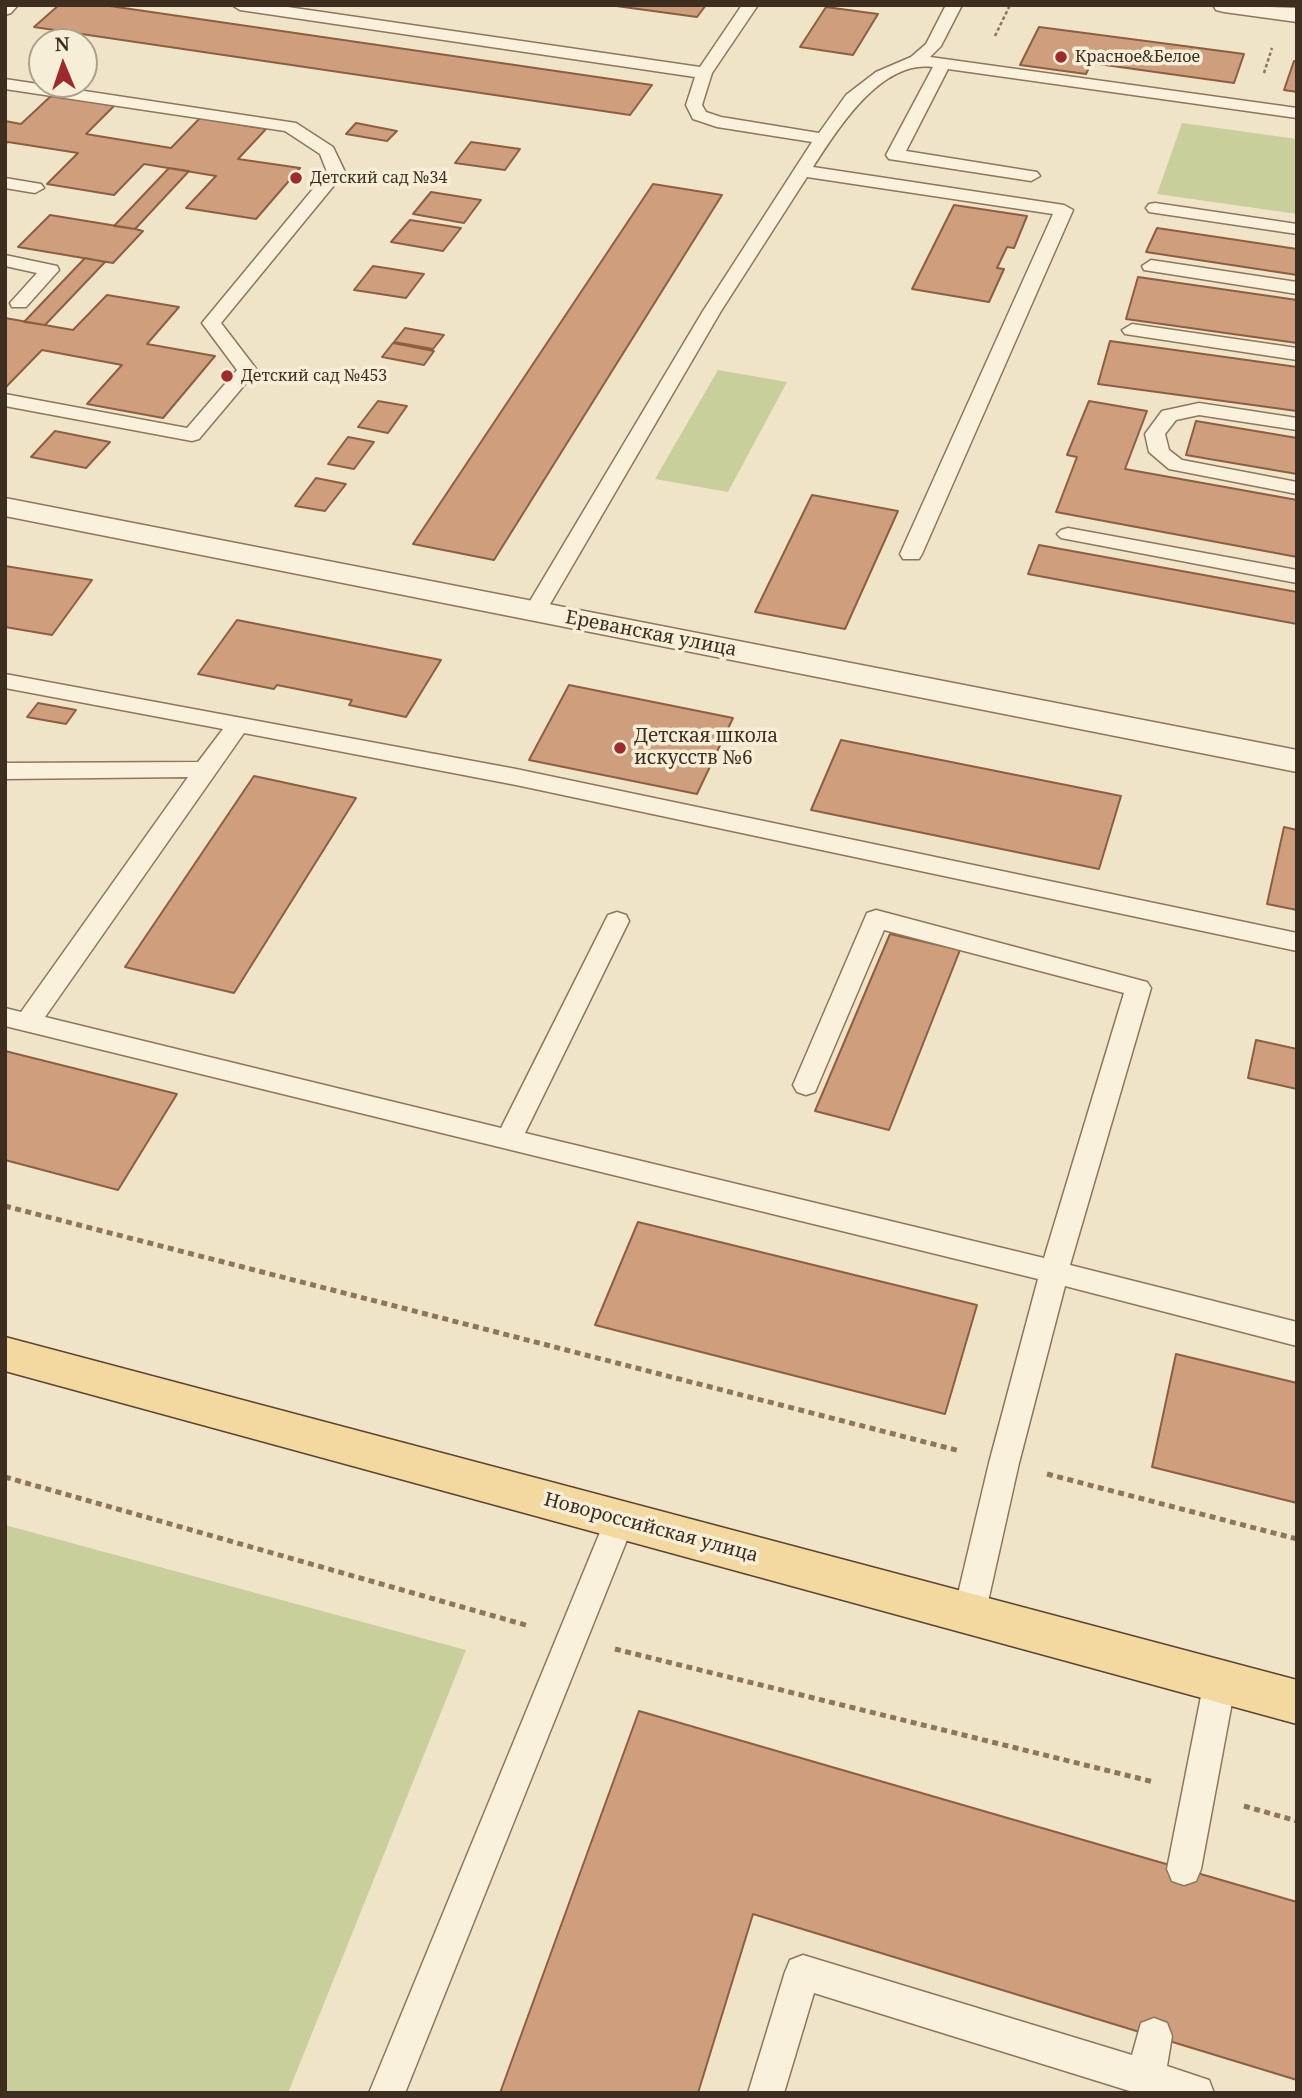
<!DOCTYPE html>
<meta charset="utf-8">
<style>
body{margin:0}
#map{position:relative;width:1302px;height:2098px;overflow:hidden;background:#f0e4c8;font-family:"Noto Serif",serif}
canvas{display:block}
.frame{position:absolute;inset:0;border:7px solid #3d2e20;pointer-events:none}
.north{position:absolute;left:28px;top:28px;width:70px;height:70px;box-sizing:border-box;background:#f7eed8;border:2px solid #ada18e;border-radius:50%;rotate:358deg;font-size:19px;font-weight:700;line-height:28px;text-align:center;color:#3d2e20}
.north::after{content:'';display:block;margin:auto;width:24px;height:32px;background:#9e2a2b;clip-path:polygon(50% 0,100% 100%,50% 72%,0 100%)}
</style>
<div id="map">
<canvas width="1302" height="2098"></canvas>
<div class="frame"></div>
<div class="north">N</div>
</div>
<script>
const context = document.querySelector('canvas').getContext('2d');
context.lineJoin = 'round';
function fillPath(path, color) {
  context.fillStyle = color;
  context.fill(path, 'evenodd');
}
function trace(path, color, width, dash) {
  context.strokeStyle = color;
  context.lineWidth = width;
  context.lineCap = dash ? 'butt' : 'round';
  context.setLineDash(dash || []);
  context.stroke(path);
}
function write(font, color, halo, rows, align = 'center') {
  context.font = font + ' "Noto Serif",serif';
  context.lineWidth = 7;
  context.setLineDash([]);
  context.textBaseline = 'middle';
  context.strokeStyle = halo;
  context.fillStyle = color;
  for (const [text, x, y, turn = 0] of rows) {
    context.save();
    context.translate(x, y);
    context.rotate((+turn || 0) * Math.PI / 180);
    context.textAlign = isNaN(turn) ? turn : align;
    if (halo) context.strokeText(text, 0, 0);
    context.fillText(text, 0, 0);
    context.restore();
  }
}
fillPath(new Path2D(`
 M 1182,123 L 1297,139 L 1297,214 L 1157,194 Z
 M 718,370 L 787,382 L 728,492 L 655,479 Z
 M 5,1525 L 466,1650 L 288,2093 L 5,2093 Z`), '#c9cf9b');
const building = new Path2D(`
 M 59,5 L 103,5 L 652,85 L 630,115 L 34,27 Z
 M 609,5 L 706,5 L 697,17 Z
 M 826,7 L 878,14 L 853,55 L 800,47 Z
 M 1039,27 L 1184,46 L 1244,54 L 1234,83 L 1091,63 L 1086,74 L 1020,65 Z
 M 1294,61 L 1297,61 L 1297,92 L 1284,90 Z
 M 52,95 L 115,105 L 86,134 L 171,148 L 200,118 L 266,129 L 238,159 L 300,168 L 256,219 L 186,208 L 216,176 L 144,164 L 114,195 L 47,184 L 78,153 L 8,142 L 5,144 L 5,121 L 21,124 Z
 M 356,123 L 397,131 L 387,141 L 346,134 Z
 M 471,142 L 520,149 L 505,170 L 455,163 Z
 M 169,168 L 189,171 L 135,229 L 114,226 Z
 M 653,184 L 722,195 L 494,560 L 413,544 Z
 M 431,192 L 481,200 L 464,223 L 413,214 Z
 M 954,205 L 1027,216 L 1014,248 L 1007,247 L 997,268 L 1004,269 L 989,302 L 912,289 Z
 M 50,215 L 135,229 L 143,231 L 113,263 L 18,247 Z
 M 410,220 L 461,228 L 443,251 L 391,242 Z
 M 1157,228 L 1297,249 L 1297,275 L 1146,252 Z
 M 85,258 L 105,262 L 45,325 L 24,322 Z
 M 373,266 L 424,274 L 406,298 L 354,290 Z
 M 1138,277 L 1297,300 L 1297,343 L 1126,319 Z
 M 107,295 L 179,307 L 147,344 L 215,356 L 163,418 L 87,404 L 122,365 L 42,350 L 5,388 L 5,318 L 73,330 Z
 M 405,328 L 444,335 L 433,349 L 394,342 Z
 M 1110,341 L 1297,367 L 1297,411 L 1098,384 Z
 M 393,343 L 434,351 L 424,365 L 382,357 Z
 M 378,401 L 407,406 L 388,433 L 358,427 Z
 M 1089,401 L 1147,411 L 1125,469 L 1297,500 L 1297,557 L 1056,512 L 1077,457 L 1067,455 Z
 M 1196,421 L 1297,438 L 1297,474 L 1186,455 Z
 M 55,431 L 110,442 L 86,468 L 31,457 Z
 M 348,437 L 374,442 L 354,469 L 328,464 Z
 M 316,478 L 346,484 L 325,511 L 295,506 Z
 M 812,495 L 898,511 L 845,629 L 755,612 Z
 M 1039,545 L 1297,592 L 1297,624 L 1028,574 Z
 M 5,566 L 92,580 L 52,635 L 5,627 Z
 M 237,620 L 441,660 L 406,717 L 349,705 L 352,700 L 277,685 L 274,689 L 198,674 Z
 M 569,685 L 733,718 L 697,794 L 529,760 Z
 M 38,703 L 76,710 L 66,724 L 27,717 Z
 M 841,740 L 1121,796 L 1099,869 L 811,810 Z
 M 254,776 L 356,798 L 234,993 L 125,967 Z
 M 1284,827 L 1297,830 L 1297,910 L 1267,904 Z
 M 890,934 L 960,950 L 889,1130 L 815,1111 Z
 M 1256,1040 L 1297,1049 L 1297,1089 L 1248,1078 Z
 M 5,1051 L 177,1094 L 118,1190 L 5,1160 Z
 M 638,1222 L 977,1305 L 945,1414 L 595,1325 Z
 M 1176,1354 L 1297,1383 L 1297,1503 L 1152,1467 Z
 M 639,1711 L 1297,1902 L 1297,2080 L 753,1914 L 698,2093 L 500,2093 Z`);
fillPath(building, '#cf9f7d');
trace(building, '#8d5f41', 2);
const lane = new Path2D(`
 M 5,5 L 18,5 L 11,13 L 5,15 Z
 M 232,5 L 274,5 L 700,67 L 742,5 L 758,5 L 712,73 L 702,105 L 706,112 L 721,117 L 819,133 L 846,95 L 876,72 L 911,57 L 926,44 L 946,5 L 962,5 L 941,46 L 930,57 L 1297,108 L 1297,118 L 948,69 L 906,151 L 1037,172 L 1040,176 L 1031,181 L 889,159 L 886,155 L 933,67 C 880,60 838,129 813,167 L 1064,205 L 1073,210 L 922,554 L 919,559 L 903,559 L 900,554 L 1053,214 L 807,177 L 721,311 L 546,611 L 543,616 L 527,616 L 524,611 L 703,311 L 812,142 L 717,127 L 693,119 L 686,105 L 695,77 L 240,10 Z
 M 5,79 L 296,123 L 333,147 L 345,172 L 221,323 L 257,370 L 199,439 L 192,441 L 5,406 L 5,394 L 187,428 L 237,370 L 202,323 L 327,172 L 320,154 L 285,131 L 5,89 Z
 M 5,178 L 41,184 L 44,188 L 35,193 L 5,188 Z
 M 1155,203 L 1297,224 L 1297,234 L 1149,212 L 1146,208 L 1149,204 Z
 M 5,255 L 57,266 L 59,270 L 26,307 L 12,307 L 10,303 L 37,273 L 5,266 Z
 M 1151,260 L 1297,282 L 1297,294 L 1144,270 L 1142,266 Z
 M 1132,324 L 1297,348 L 1297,360 L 1125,334 L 1122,330 Z
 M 1199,403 L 1297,418 L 1297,430 L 1199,415 L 1176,420 L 1165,434 L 1169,450 L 1182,460 L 1297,482 L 1297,494 L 1169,469 L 1149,452 L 1145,434 L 1162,411 Z
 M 1068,528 L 1297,570 L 1297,583 L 1061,538 L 1057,534 L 1061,530 Z
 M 5,674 L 516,769 L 1297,933 L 1297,951 L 516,785 L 244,733 L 45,1017 L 501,1128 L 605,921 L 608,915 L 617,912 L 626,915 L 629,921 L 525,1133 L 1044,1258 L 1124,993 L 884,930 L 815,1092 L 806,1095 L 797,1092 L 793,1085 L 867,913 L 876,910 L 1147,982 L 1151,988 L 1070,1265 L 1297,1322 L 1297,1346 L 1065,1286 L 1019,1463 L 985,1615 L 980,1625 L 969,1629 L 958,1625 L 953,1615 L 989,1463 L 1038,1279 L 5,1026 L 5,1008 L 21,1012 L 188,777 L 5,779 L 5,763 L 198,762 L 223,729 L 5,688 Z
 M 620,1507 L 631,1511 L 635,1520 L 405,2093 L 369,2093 L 605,1520 L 609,1511 Z
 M 1220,1666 L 1232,1671 L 1236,1681 L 1201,1869 L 1196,1881 L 1184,1885 L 1172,1881 L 1167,1869 L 1204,1681 L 1208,1671 Z
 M 803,1955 L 1132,2055 L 1141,2023 L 1154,2018 L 1167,2023 L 1172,2036 L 1167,2066 L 1209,2080 L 1214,2093 L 1136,2093 L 814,1993 L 784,2093 L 748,2093 L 785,1972 L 790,1960 Z`);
const street = new Path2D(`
 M 1213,5 L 1297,8 L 1297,22 L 1224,12 L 1216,10 Z
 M 5,498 L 1297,750 L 1297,772 L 5,516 Z`);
const primary = new Path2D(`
 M 5,1337 L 1297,1680 L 1297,1724 L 5,1371 Z`);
trace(lane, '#8d765c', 3);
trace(street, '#8d765c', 3);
trace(primary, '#5b4430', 3);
trace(new Path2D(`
 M 995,36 L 1010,5
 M 1264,73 L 1272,48`), '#8d765c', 2.5, [3.5, 2.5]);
trace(new Path2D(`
 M 5,1206 L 960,1451
 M 1047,1474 L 1297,1539
 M 5,1477 L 529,1626
 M 615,1649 L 1154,1782
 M 1244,1806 L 1297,1821`), '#8d765c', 5, [6, 4.5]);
fillPath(lane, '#faf1dc');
fillPath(street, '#faf1dc');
fillPath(primary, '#f3d9a0');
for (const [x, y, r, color] of [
 [1061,57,7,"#9e2a2b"],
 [296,178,7,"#9e2a2b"],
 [227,376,7,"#9e2a2b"],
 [620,748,7,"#9e2a2b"]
]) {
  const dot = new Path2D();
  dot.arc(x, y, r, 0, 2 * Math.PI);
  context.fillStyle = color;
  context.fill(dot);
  trace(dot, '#f7eed8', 2.5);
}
write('16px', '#3d2e20', '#f7eed8', [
 ["Красное&Белое",1075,57],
 ["Детский сад №34",310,178],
 ["Детский сад №453",241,376]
], 'left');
write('19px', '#3d2e20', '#f7eed8', [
 ["Ереванская улица",651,634,11],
 ["Новороссийская улица",651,1528,15]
]);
write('19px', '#3d2e20', '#f7eed8', [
 ["Детская школа",634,737],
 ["искусств №6",634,759]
], 'left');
</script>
